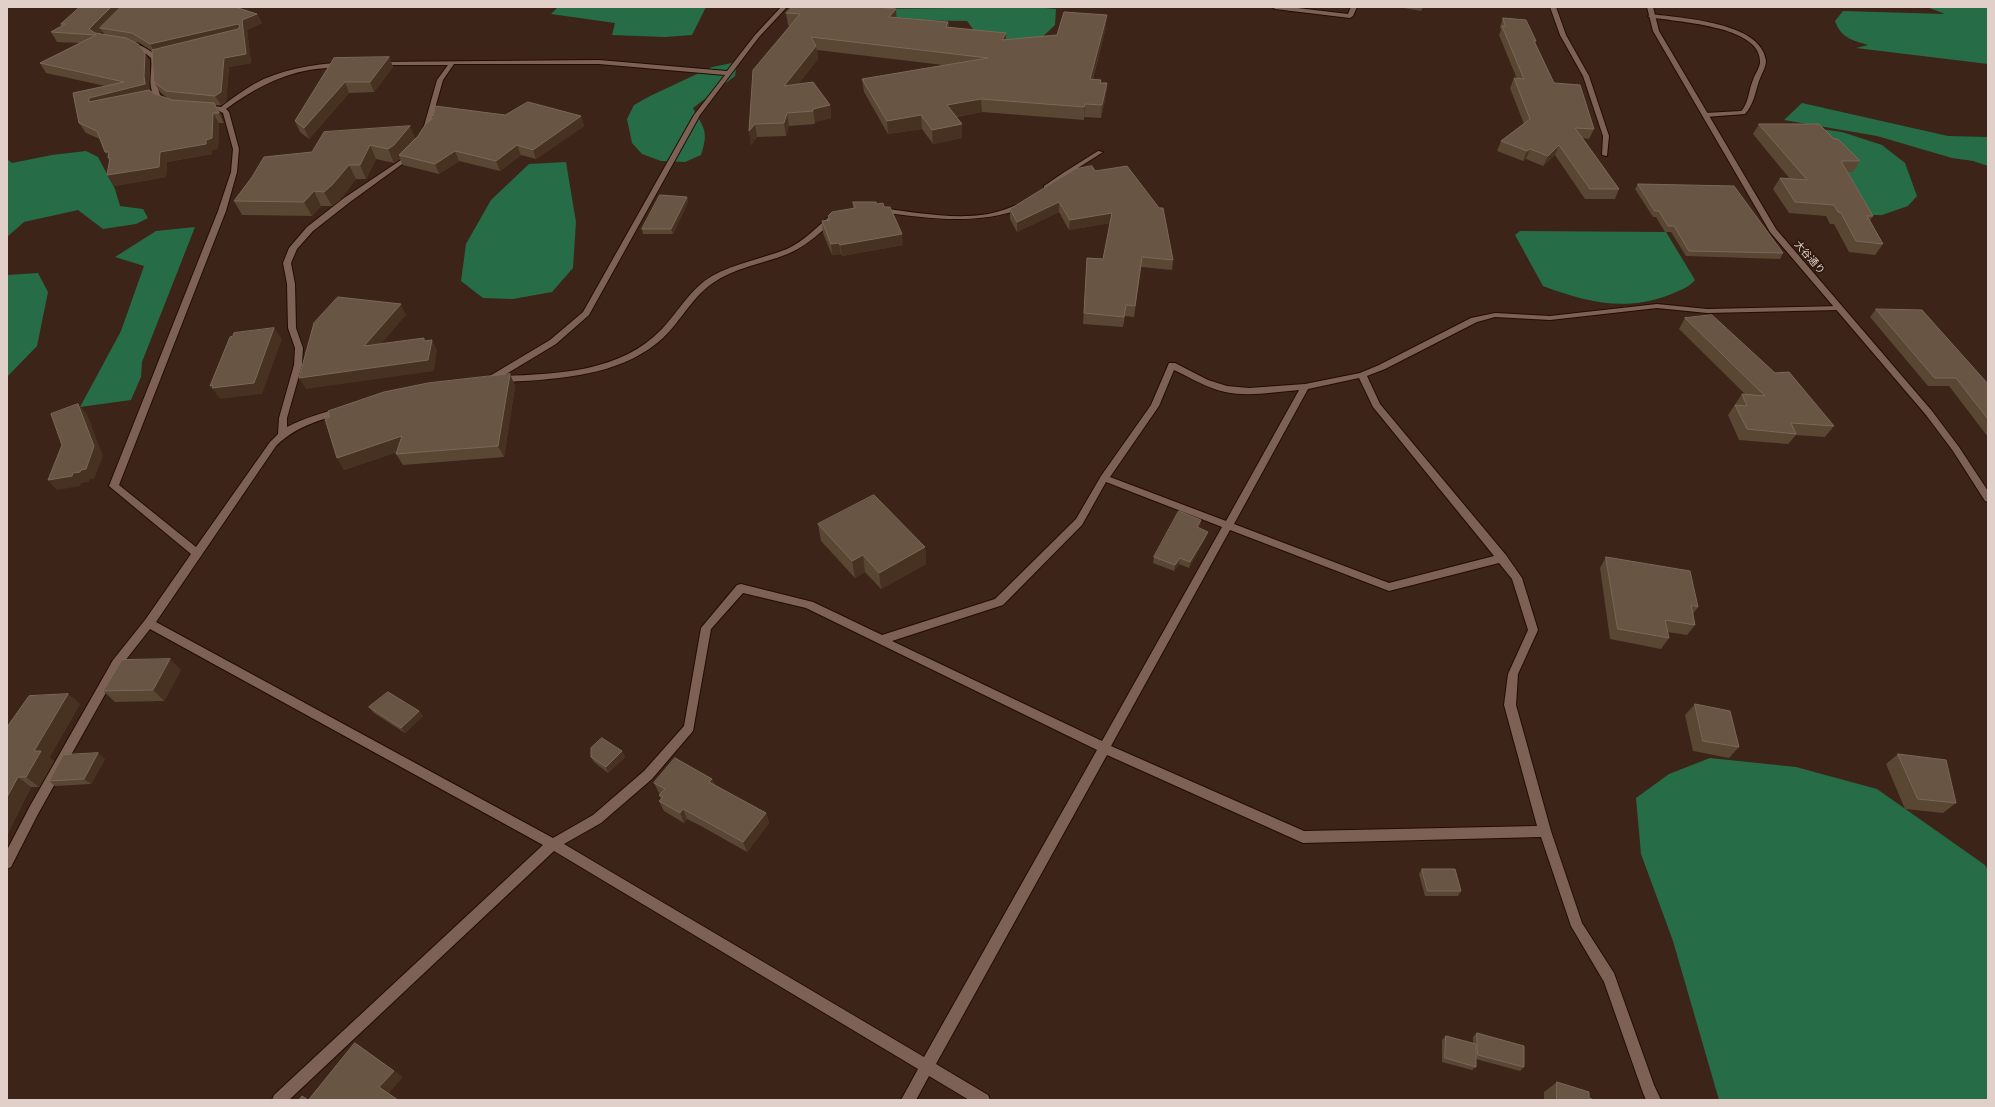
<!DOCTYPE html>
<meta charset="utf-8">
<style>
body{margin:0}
#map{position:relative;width:1995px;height:1107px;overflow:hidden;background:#3c2419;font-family:Jost,sans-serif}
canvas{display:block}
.frame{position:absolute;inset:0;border:8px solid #e0d0c9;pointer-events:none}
</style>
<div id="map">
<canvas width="1995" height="1107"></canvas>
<div class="frame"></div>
</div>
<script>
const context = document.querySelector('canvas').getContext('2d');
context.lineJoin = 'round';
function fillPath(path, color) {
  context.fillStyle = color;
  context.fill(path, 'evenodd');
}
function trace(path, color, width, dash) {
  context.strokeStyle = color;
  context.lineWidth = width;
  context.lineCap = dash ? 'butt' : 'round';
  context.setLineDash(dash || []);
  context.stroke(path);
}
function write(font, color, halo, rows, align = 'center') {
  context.font = font + ' Jost,"Noto Sans JP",sans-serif';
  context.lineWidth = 4;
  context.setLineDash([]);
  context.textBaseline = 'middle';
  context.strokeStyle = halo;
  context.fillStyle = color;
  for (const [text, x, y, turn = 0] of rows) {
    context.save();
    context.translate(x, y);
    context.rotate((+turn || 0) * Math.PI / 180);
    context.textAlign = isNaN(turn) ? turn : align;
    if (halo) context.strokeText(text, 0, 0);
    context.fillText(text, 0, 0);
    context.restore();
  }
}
fillPath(new Path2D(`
 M 558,7 L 706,7 L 692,35 L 665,37 L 612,35 L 615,23 L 551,14 Z
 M 830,7 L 867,9 L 1033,7 L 1056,9 L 1055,25 L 1033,46 L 978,36 L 967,21 L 889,20 Z
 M 1927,7 L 1988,7 L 1988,64 L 1856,48 L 1868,45 C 1852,40 1841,38 1835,21 L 1843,11 L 1945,14 Z
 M 737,62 L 735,76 L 693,108 C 704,129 709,131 701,155 L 685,162 L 661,161 L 642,154 L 632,143 L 627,119 L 634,105 L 650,96 L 712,67 Z
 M 1802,103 L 1948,136 L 1988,137 L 1988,166 L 1973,161 L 1952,158 L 1877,136 L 1784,120 Z
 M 1813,128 L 1842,132 L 1882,145 L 1905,163 L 1917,196 L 1908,206 L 1882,215 L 1847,215 Z
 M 86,151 L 98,157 L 115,189 L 120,206 L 143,209 L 148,218 L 136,224 L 103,229 L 78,210 L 24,222 L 7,237 L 7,159 L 12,163 L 52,155 Z
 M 566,162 L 576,222 L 573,268 L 552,292 L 513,299 L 483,298 L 461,281 L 466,244 L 491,200 L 529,164 Z
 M 195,227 L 142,362 L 141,377 L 131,400 L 80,407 L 121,331 L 144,266 L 115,257 L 156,231 Z
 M 1520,231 L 1666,232 L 1695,280 C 1688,288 1679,291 1669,295 C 1624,312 1586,302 1543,286 L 1515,235 Z
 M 38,273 L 48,292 L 37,346 L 7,377 L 7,275 Z
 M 1710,758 L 1796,767 L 1877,789 L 1985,865 L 1988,870 L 1988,1100 L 1719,1100 L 1673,941 L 1641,854 L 1636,798 L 1669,774 Z`), '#266c46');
const street = new Path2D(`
 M 781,7 L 787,7 L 759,37 L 700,115 L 589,315 L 556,344 L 503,376 C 558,374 621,372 662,329 C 679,311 690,289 712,276 C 735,263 762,259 787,249 C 804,241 816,228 830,216 L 836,216 L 836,220 C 821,231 809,244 792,252 C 768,263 739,266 716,281 C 693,295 682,320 663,338 C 626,372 572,378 524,381 C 512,381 498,384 488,381 L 487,379 L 488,377 L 550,340 L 583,312 L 694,115 L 725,75 L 599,64 L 454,64 L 443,80 L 428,133 L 425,135 L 422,133 L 437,80 L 448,65 L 379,65 L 377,64 L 377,62 L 599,60 L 727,71 L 755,35 Z
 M 1272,7 L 1289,7 L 1348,14 L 1351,7 L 1357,7 L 1353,16 L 1350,18 L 1275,9 Z
 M 1550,7 L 1556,7 L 1566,35 L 1589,76 L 1609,136 L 1607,156 L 1602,155 L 1603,136 L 1583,76 L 1560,35 Z
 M 1651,14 C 1681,18 1762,22 1766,61 C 1766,67 1761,75 1759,81 C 1755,93 1754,104 1745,114 L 1705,117 L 1702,115 L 1705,113 L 1741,111 L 1743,109 C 1749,100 1749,89 1753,80 C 1755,74 1759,69 1760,63 C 1763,25 1674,22 1649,17 L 1648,16 Z
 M 128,43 C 137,42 151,50 157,57 L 158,64 L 156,81 L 160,95 L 168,101 L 168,103 C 164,104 163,103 159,100 C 145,91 153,72 151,58 L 144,52 L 128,45 Z
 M 343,62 L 346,64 L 345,65 C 333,68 321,68 309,70 C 277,76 252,90 226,109 L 229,112 L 239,149 L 237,172 L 226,211 L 119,485 L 196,547 L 270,442 L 278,434 L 279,418 L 294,365 L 295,348 L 288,328 L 287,284 L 283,263 L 289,248 L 307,227 L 344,198 L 401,160 L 409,151 L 413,151 L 414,152 L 405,162 L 350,202 L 313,231 L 297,249 L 291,263 L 295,284 L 296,328 L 303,348 L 302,365 L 287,418 L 287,427 C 304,418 322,413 341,408 L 345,411 L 344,413 C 319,420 295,427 276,446 L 156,622 L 553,838 L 593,815 L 644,771 L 684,726 L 701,628 L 737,585 L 741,584 L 813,602 L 882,635 L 995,599 L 1076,519 L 1101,476 L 1151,405 L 1169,363 L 1175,363 L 1208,380 L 1227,386 L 1249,388 L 1305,384 L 1360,373 L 1379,365 L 1471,318 L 1495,313 L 1550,316 L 1657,304 L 1707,309 L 1841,306 L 1841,310 L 1838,310 L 1707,313 L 1657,308 L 1550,320 L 1495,317 L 1477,322 L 1385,369 L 1367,376 L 1380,404 L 1506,555 L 1522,578 L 1538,630 L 1518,674 L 1516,705 L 1551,831 L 1582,923 L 1614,973 L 1654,1085 L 1661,1100 L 1646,1100 L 1643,1093 L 1604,982 L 1571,926 L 1541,837 L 1303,843 L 1107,755 L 936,1064 L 988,1095 L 990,1100 L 969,1100 L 929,1076 L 916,1100 L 901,1100 L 918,1069 L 554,851 L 289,1100 L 272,1100 L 274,1095 L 543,845 L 150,629 L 121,666 L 38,814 L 11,867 L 7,869 L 7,850 L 30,806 L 113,660 L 145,620 L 191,554 L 109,486 L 218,211 L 231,172 L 233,149 L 223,113 C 216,108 206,111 200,107 L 203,105 L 221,107 C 231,99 242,91 254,84 C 281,69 312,65 343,62 ZM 1174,370 C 1191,378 1207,388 1225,392 C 1249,397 1275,392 1299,390 L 1226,521 L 1110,477 L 1159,406 ZM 1359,378 L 1373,407 L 1494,556 L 1389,583 L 1234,524 L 1308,389 ZM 1106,482 L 1222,527 L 1102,741 L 892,641 L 1003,605 L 1082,525 ZM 1230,530 L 1389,591 L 1499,563 L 1512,579 L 1528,630 L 1508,674 L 1504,705 L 1537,826 L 1304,831 L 1111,746 ZM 743,593 L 806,608 L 1097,750 L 924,1057 L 564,844 L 601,823 L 652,779 L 693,731 L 711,629 Z
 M 1098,151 L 1103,152 L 1067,175 L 1050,190 L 1044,190 L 1044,186 L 1063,173 Z
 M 1021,204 L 1024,204 L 1024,208 C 974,226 930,218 879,212 L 875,210 L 879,208 C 915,212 952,220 988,214 C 1000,212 1010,207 1021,204 Z`);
const secondary = new Path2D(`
 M 1647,7 L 1653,7 L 1659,31 L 1776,229 L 1932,411 L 1959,447 L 1988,491 L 1988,502 L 1985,501 L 1953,451 L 1926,415 L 1770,232 L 1653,31 Z`);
trace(street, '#220d04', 2);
trace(secondary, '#220d04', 2);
fillPath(street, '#7d6155');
fillPath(secondary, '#7d6155');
fillPath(new Path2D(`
 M 1398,7 L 1423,7 L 1421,11 Z
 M 786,13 L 896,17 L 948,22 L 949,27 L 1006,40 L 1057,35 L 1106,27 L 1093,79 L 1101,80 L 1101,83 L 1107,83 L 1106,96 L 1101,118 L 1084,117 L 1084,120 L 982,112 L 956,117 L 962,138 L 933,144 L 922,129 L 888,134 L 864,92 L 862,79 L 943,65 L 817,50 L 818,59 L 798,84 L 830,105 L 831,118 L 815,122 L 815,124 L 789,126 L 786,136 L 757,137 L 751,145 L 749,131 L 790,26 L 788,25 Z
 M 257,14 L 262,23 L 247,30 L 251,63 L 229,67 L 226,102 L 221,105 L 215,105 L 224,123 L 219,123 L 218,148 L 212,150 L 212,154 L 167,162 L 166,177 L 114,186 L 109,161 L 108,157 L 105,152 L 100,139 L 86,133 L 79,123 L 105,86 L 46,73 L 40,63 L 80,43 L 57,42 L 51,32 L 62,25 L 61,24 ZM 102,31 L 105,35 L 99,34 ZM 135,42 L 138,42 L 152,51 L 154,82 L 160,92 L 170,100 L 155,94 L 150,91 L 149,86 L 150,63 L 145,53 Z
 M 1503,18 L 1536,41 L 1535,43 L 1554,83 L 1594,129 L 1589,139 L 1583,138 L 1619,189 L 1615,199 L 1585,199 L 1555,155 L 1543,166 L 1526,159 L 1523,161 L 1497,151 L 1501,141 L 1524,124 L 1510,88 L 1514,78 L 1517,79 L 1499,35 L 1501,30 L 1500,27 Z
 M 389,57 L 393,67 L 374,92 L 349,93 L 309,139 L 300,132 L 295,121 L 334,58 Z
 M 505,115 L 581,116 L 584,126 L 536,159 L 521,155 L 500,171 L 459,161 L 439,174 L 403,165 L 400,159 L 394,163 L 376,159 L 366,179 L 356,179 L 340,200 L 332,206 L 321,206 L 312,216 L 242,215 L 234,201 L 312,152 L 416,138 Z
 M 1759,124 L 1834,139 L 1860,161 L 1853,172 L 1848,172 L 1873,216 L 1870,220 L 1883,244 L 1875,255 L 1849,252 L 1834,224 L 1830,224 L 1826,216 L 1789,213 L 1773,189 L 1780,178 L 1790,179 L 1753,134 Z
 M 1095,171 L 1173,260 L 1172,270 L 1141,267 L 1134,317 L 1125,316 L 1123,327 L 1083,324 L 1087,258 L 1103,259 L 1110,223 L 1069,230 L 1059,212 L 1017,232 L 1010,219 L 1010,209 Z
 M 1638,184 L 1783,253 L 1780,259 L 1686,256 L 1671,232 L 1665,232 L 1656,217 L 1653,217 L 1635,189 Z
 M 687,197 L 688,202 L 673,234 L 643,234 L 642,229 Z
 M 853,202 L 877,204 L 903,245 L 842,256 L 841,254 L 832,255 L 823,233 L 822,221 L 829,220 L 828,216 L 853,209 Z
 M 1876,309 L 1988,384 L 1988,437 L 1949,386 L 1928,386 L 1870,317 Z
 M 1685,318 L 1834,426 L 1825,437 L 1796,435 L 1788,444 L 1739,440 L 1728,415 L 1742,394 L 1745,394 L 1679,329 Z
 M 510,374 L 515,386 L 504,457 L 403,465 L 396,454 L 397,452 L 344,470 Z
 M 818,524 L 925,547 L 926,564 L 881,589 L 865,572 L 855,578 L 821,541 Z
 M 1200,526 L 1198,528 L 1206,537 L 1189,568 L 1179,564 L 1174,571 L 1153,563 L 1154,557 Z
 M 1606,557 L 1698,607 L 1693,614 L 1695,625 L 1687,635 L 1667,632 L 1669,638 L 1661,649 L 1610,639 L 1600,568 Z
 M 181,670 L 164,701 L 115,702 L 103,691 Z
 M 68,694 L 80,704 L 49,758 L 54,761 L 39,787 L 31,787 L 7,835 L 7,727 Z
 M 1695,704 L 1739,747 L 1729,758 L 1693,751 L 1685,715 Z
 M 369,707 L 419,711 L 423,716 L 405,733 L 374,713 Z
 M 622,751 L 625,757 L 608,773 L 594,762 L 591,757 Z
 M 1898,754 L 1956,803 L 1943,813 L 1905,809 L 1886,764 Z
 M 105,759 L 91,784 L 55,786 L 49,781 Z
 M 712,779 L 715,785 L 766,813 L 769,823 L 747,852 L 701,826 L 687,819 L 684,823 L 664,811 L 659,801 L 661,799 L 659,795 L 660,794 L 659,793 L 654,783 Z
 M 1422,869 L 1461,891 L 1458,896 L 1425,896 L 1419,874 Z
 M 1477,1033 L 1524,1067 L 1520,1071 L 1476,1059 L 1476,1067 L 1472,1070 L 1442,1062 L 1442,1040 L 1446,1036 L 1473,1044 L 1473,1037 Z
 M 1557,1082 L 1589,1098 L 1594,1100 L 1544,1100 L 1544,1092 Z`), '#594633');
fillPath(new Path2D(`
 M 111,7 L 126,7 L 100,28 L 102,31 L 96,36 L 89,29 Z
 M 896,9 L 897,22 L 889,17 Z
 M 257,14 L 262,23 L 247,30 L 251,63 L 229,67 L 226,102 L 221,105 L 215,96 L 224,58 L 246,54 L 242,20 Z
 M 1107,15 L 1106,27 L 1089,92 L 1090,79 Z
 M 948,22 L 949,35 L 946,27 Z
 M 238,24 L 243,34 L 155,53 L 150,44 Z
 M 1006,33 L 1006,46 L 1002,40 Z
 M 816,46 L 818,59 L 786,100 L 784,86 Z
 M 145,53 L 150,63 L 149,86 L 151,94 L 89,102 L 89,98 L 144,76 Z
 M 389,57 L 393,67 L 374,92 L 370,82 Z
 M 345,82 L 349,93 L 309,139 L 304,128 Z
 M 1107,83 L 1106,96 L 1101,118 L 1102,105 Z
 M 981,99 L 982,112 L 947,118 L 947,105 Z
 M 214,103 L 220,112 L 224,123 Z
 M 1085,104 L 1084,117 L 1084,120 L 1084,107 Z
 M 830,105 L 831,118 L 815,122 L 815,124 L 813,109 Z
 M 213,113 L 219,123 L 218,148 L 212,150 L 212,154 L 167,162 L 166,177 L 114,186 L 107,175 L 160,152 L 206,140 Z
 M 787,113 L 789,126 L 786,136 L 784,123 Z
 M 921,115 L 922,129 L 888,134 L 887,121 Z
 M 581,116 L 584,126 L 536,159 L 533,150 Z
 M 755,124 L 757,137 L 751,145 L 749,131 Z
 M 962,124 L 962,138 L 933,144 L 932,130 Z
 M 410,126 L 416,140 L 399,155 L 400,159 L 394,163 L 388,149 Z
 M 370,145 L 376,159 L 366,179 L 360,165 Z
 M 517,145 L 521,155 L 500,171 L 496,161 Z
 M 1559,145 L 1555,155 L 1543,166 L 1548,156 Z
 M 1530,149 L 1526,159 L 1523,161 L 1527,151 Z
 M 455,151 L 459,161 L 439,174 L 435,164 Z
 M 105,152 L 109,152 L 114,168 L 108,158 L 109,158 Z
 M 349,165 L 356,179 L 340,200 L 332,206 L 324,192 Z
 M 314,191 L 321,206 L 312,216 L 304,202 Z
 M 687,197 L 688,202 L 673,234 L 671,229 Z
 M 1059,202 L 1059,212 L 1017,232 L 1017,222 Z
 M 1112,213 L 1111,223 L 1069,230 L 1070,220 Z
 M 902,234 L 903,245 L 842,256 L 840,245 Z
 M 839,243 L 841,254 L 832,255 L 831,244 Z
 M 401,304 L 406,315 L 370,357 L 364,346 Z
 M 274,328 L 282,339 L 262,394 L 220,399 L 212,388 Z
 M 432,340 L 437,350 L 434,371 L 306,389 L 299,378 Z
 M 510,374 L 515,386 L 504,457 L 498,446 Z
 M 78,404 L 87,414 L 103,456 L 94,479 L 90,479 L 89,482 L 81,483 L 80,486 L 57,490 L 48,480 L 73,473 Z
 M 402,436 L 408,448 L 344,470 L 337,458 Z
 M 1201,520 L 1200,526 L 1195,533 L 1197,527 Z
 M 1208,532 L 1206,537 L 1189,568 L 1190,562 Z
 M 925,547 L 926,564 L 881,589 L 879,573 Z
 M 863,555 L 865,572 L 855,578 L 852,561 Z
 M 1180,558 L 1179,564 L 1174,571 L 1175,565 Z
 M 170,659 L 181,670 L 164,701 L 153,690 Z
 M 68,694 L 80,704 L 49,758 L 54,761 L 39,787 L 26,777 L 34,751 Z
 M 419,711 L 423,716 L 405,733 L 401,728 Z
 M 622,751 L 625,757 L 608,773 L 606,767 Z
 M 98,753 L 105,759 L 91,784 L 84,779 Z
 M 18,777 L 31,787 L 7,835 L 7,797 Z
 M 712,779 L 716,789 L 709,782 Z
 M 683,809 L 687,819 L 684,823 L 680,813 Z
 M 766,813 L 769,823 L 747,852 L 743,842 Z
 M 355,1043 L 403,1077 L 389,1093 L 398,1100 L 379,1087 Z`), '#473222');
const building = new Path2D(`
 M 80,7 L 111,7 L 89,29 L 95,33 L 126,38 L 138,44 L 145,53 L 144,76 L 145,84 L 89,98 L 89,102 L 149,90 L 155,94 L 172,100 L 214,103 L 219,113 L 213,113 L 212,138 L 206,140 L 206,144 L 160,152 L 159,167 L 107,175 L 110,158 L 108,158 L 109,152 L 105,152 L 97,131 L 79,123 L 73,93 L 124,82 L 40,63 L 96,35 L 51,32 L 65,24 L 61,24 Z
 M 121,7 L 235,7 L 257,14 L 242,20 L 246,54 L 224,58 L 221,92 L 215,96 L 166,91 L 154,82 L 152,50 L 238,29 L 240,26 L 238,24 L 150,44 L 132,33 L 100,28 Z
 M 792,7 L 878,7 L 896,9 L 889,17 L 948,22 L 946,27 L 1006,33 L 1002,40 L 1057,35 L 1064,12 L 1107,15 L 1090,79 L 1101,80 L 1100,83 L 1107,83 L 1102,105 L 1085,104 L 1084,107 L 981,99 L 947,105 L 962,124 L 932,130 L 921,115 L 887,121 L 862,79 L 988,58 L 811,37 L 816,46 L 784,86 L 813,82 L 830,105 L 813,109 L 813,111 L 787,113 L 784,123 L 755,124 L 749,131 L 753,70 L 800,14 L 786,13 Z
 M 1503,18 L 1526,20 L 1536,41 L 1534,41 L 1554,83 L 1580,85 L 1594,129 L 1575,128 L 1619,189 L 1590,189 L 1559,145 L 1548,156 L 1530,149 L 1527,151 L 1501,141 L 1530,119 L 1514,78 L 1524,79 L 1502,26 L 1505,26 Z
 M 389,57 L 370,82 L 345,82 L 304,128 L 295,121 L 334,58 Z
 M 528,102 L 581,116 L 533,150 L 517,145 L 496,161 L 455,151 L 435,164 L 399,155 L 418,136 L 425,125 L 433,118 L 435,106 L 505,115 Z
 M 1759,124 L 1819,124 L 1834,139 L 1838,139 L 1860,161 L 1841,161 L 1873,216 L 1867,216 L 1883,244 L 1856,241 L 1841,213 L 1838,212 L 1834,205 L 1795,202 L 1780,178 L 1807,180 Z
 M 410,126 L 394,145 L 388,149 L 370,145 L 360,165 L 349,165 L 332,185 L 324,192 L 314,191 L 304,202 L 234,201 L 252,177 L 264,157 L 312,152 L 324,132 Z
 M 1092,166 L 1095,171 L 1127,166 L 1159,208 L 1163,208 L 1173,260 L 1142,257 L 1135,306 L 1126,305 L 1124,317 L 1084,313 L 1087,258 L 1103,259 L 1112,213 L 1070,220 L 1059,202 L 1017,222 L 1010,209 L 1075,169 Z
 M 1638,184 L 1734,186 L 1783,253 L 1689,251 L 1674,226 L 1668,226 L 1659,211 L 1655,211 Z
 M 660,195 L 687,197 L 671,229 L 642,229 Z
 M 853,202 L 876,202 L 877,204 L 883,203 L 884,207 L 890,207 L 902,234 L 840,245 L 839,243 L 831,244 L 822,221 L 830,220 L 828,216 L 832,212 L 855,208 Z
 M 338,297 L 401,304 L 364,346 L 424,338 L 424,341 L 432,340 L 428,360 L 299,378 L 314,323 Z
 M 1876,309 L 1922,310 L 1988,384 L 1988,419 L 1956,378 L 1935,378 Z
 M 1712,315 L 1775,373 L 1789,372 L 1834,426 L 1791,423 L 1796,434 L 1747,429 L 1735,405 L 1747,406 L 1742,394 L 1765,396 L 1685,318 Z
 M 274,328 L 254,383 L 212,388 L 213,385 L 210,386 L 230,337 L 233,336 L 234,333 Z
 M 510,374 L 498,446 L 396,454 L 402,436 L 337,458 L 325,419 L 330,417 L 328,411 L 384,392 L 428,383 Z
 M 78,404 L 94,446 L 86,469 L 81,470 L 80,472 L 73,473 L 72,476 L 48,480 L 62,445 L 51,414 Z
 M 874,495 L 925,547 L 879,573 L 863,555 L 852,561 L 818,524 Z
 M 1179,511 L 1201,520 L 1197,527 L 1208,532 L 1190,562 L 1180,558 L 1175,565 L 1154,557 Z
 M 1606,557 L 1690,571 L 1698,607 L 1691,605 L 1695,625 L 1665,620 L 1669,638 L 1618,629 Z
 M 170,659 L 153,690 L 103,691 L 122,660 Z
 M 388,692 L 419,711 L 401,728 L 369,707 Z
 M 68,694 L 34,751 L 41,751 L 26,777 L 18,777 L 7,797 L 7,727 L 29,696 Z
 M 1695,704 L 1730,711 L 1739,747 L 1703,741 Z
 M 602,738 L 622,751 L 606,767 L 591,757 L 591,748 Z
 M 98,753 L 84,779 L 49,781 L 63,755 Z
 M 1898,754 L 1946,760 L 1956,803 L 1918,799 Z
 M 675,758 L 712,779 L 709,782 L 766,813 L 743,842 L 696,816 L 683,809 L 680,813 L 659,801 L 663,797 L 659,795 L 665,789 L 654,783 Z
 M 1422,869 L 1455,869 L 1461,891 L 1428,891 Z
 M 1477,1033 L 1524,1046 L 1524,1067 L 1478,1055 Z
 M 1446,1036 L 1476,1044 L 1476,1067 L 1445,1058 Z
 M 355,1043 L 394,1071 L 379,1087 L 398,1100 L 299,1100 L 302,1096 L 308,1100 Z
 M 1557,1082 L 1589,1092 L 1589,1098 L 1594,1100 L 1557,1100 Z`);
fillPath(building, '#685543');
trace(building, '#7a6858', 1);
write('10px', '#e0d0c9', '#311b10', [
 ["大谷通り",1809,258,49]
]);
</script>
